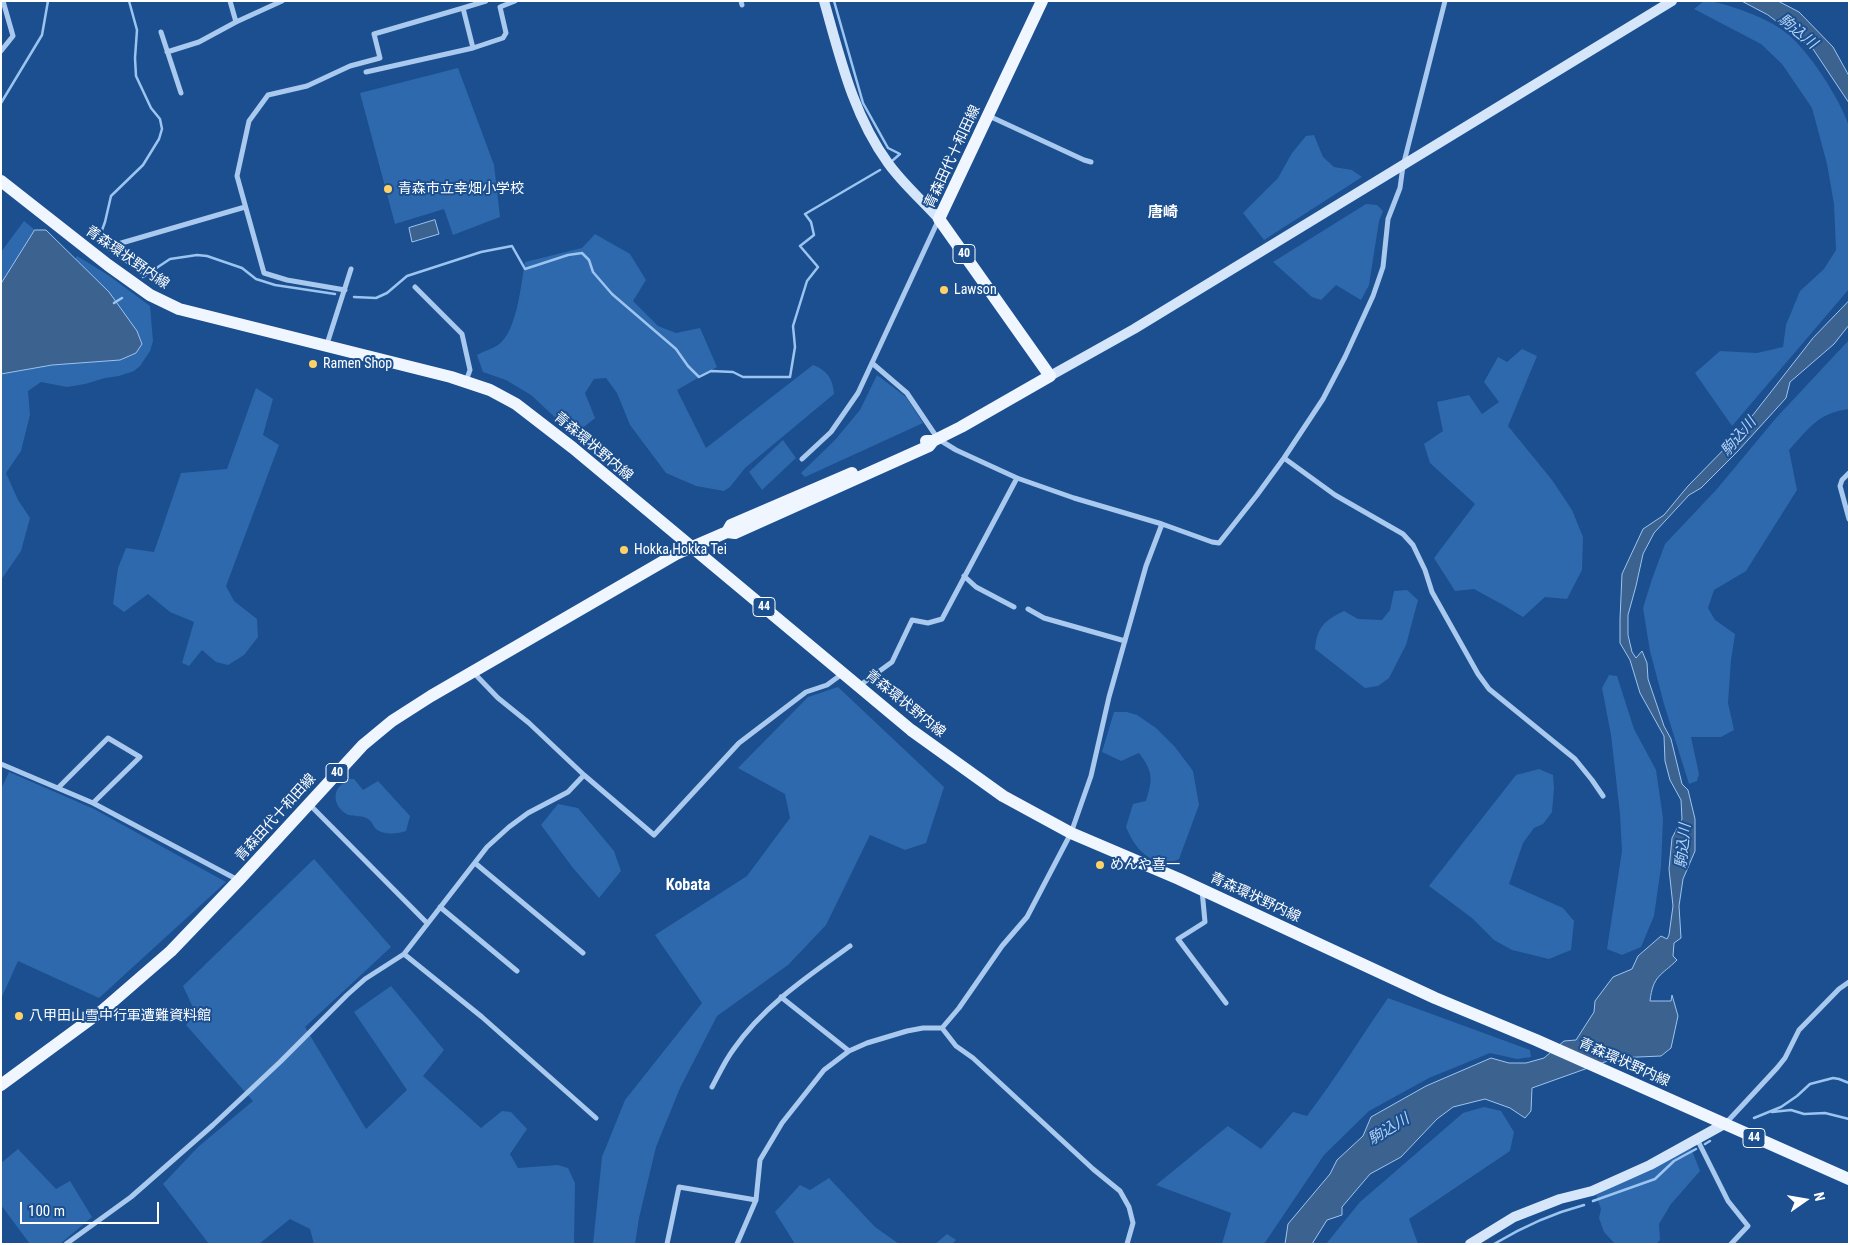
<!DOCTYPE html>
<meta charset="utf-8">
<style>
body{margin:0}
#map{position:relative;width:1850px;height:1245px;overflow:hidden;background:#1b4f8f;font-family:"Roboto Condensed",sans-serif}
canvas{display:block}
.frame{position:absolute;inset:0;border:2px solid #fff;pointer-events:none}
.north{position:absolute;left:1780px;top:1175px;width:50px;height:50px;-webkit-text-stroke:4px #1b4f8f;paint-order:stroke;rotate:77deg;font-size:14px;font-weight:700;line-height:20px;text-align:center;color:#fff}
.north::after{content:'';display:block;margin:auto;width:18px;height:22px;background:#fff;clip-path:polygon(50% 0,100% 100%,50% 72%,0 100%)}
.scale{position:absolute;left:20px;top:1202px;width:139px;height:22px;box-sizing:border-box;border:2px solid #fff;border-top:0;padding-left:6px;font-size:15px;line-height:18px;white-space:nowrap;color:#fff;-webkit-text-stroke:4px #1b4f8f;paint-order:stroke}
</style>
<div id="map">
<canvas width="1850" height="1245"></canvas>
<div class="frame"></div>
<div class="north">N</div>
<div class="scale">100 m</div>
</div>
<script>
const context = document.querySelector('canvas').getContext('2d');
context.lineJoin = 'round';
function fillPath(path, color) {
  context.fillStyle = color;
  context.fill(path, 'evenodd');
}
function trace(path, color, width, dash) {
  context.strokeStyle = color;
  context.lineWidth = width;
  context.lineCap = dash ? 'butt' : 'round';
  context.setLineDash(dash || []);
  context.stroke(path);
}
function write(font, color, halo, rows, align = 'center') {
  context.font = font + ' "Roboto Condensed","Noto Sans JP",sans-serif';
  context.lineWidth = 4;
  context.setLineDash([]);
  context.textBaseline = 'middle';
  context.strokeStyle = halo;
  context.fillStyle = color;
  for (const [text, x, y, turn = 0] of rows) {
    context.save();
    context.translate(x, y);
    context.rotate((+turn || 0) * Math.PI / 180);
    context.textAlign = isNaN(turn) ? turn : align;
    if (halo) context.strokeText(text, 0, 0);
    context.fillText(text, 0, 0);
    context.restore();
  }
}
fillPath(new Path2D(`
 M 1704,1 C 1723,1 1770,19 1785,32 C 1808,49 1840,99 1849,126 L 1849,289 L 1732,426 L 1695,373 L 1720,351 L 1757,353 L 1783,347 L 1786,325 L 1800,291 L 1824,269 L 1836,250 L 1834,204 L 1827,164 L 1812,108 L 1782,64 L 1761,44 L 1694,9 Z
 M 458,68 L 494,165 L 500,217 L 453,235 L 444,209 L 395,224 L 360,93 Z
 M 1314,135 L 1323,157 L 1334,167 L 1352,170 L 1362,177 L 1264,240 L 1243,213 L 1278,178 L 1292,153 L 1306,136 Z
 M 1366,204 L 1377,205 L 1383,211 L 1379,221 L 1369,285 L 1361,300 L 1336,285 L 1321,300 L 1312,297 L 1273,262 Z
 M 24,221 L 35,230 L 1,284 L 1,252 Z
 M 595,234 L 630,254 L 646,280 L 633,301 L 658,326 L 676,333 L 700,328 L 717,367 L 677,390 L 706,448 L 813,365 C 827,370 833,379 834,394 L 745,468 L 730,487 L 724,491 L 696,486 L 666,473 L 630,425 L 617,393 L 606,378 L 594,379 L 585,393 L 595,418 L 574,435 L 531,395 L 506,380 L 483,372 L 477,355 C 484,351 492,349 498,345 C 517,332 521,284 525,262 L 582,248 Z
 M 77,256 L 108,275 L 150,306 L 153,341 L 150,351 L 140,366 L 134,371 L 119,376 L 105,378 L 85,384 L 67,387 L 41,382 L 28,391 L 30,415 L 21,451 L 6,473 L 18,500 L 30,518 L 21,551 L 1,580 L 1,374 L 52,365 L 120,360 L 109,292 L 75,259 Z
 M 1849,340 L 1849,409 C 1817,413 1809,429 1789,450 L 1797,490 L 1746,571 L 1714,590 L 1708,608 L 1715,620 L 1735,634 L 1731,660 L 1728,703 L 1734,730 L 1721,737 L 1691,737 L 1699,774 L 1697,781 L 1689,784 L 1664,704 L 1650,651 L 1643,608 L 1652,579 L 1665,544 L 1717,489 L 1776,418 Z
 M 1522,349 L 1537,356 L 1508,426 L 1552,480 L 1572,510 L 1583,537 L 1582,570 L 1567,599 L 1545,597 L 1523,617 L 1505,606 L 1474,589 L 1455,591 L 1434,558 L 1475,504 L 1430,463 L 1424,444 L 1443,431 L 1437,402 L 1469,395 L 1482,414 L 1499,402 L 1484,382 L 1498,357 L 1507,362 Z
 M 877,375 L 906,397 L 923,423 L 805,477 L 801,473 L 835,440 L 860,410 Z
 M 256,388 L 273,399 L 263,435 L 279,445 L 226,586 L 234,601 L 257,619 L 258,637 L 244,655 L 228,665 L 216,662 L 202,650 L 189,666 L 182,663 L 194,622 L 170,612 L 148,594 L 124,612 L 113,604 L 118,568 L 126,548 L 154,552 L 181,473 L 227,469 Z
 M 783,440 L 796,458 L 762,490 L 749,472 Z
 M 1407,590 L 1418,600 L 1406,645 L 1389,678 L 1378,686 L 1365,688 L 1315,649 C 1317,627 1325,620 1344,611 L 1358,619 L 1382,620 L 1390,610 L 1394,591 Z
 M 1609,675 L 1617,676 L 1634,729 L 1656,770 L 1663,818 L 1661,867 L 1654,916 L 1641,947 L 1622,955 L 1607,949 L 1622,851 L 1620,814 L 1611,735 L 1602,688 Z
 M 838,687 L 944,787 L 926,843 L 905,850 L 870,835 L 826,925 L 788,965 L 717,1016 L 680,1088 L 656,1147 L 639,1218 L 635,1244 L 593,1244 L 602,1157 L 625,1100 L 702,1003 L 655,935 L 747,876 L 790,818 L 785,794 L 738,768 L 808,697 Z
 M 1114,712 L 1127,712 L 1137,715 L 1156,728 L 1175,747 L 1193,771 L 1199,805 L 1179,859 L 1163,865 C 1141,854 1136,849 1126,827 L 1133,804 L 1146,801 C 1153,778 1153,772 1139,753 L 1121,761 L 1102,752 Z
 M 1539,769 L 1553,775 L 1554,788 L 1552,812 L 1543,824 L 1534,828 L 1523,843 L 1509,884 L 1563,908 L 1574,921 L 1571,950 L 1549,959 L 1512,950 L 1494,940 L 1472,918 L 1429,886 L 1516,775 Z
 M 9,772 L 94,809 L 226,882 L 99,998 L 18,961 L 1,999 L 1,789 Z
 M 349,779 L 354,779 L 363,790 L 378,781 L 410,816 L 406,831 C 397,834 383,835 376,829 C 373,826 372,821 368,819 C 363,815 355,817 349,815 C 338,811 331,797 339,787 C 342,784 346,781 349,779 Z
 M 558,804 L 578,808 L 614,851 L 621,871 L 599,898 L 573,868 L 541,825 Z
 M 314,859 L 391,947 L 305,1027 L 366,1129 L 407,1090 L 354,1012 L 391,986 L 444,1050 L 423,1076 L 481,1128 L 502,1111 L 511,1112 L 527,1129 L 510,1154 L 518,1168 L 558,1165 L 568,1168 L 575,1183 L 574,1244 L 314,1244 L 310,1229 L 290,1219 L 259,1244 L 209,1244 L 163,1184 L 198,1147 L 253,1101 L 186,1025 L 196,1014 L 183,986 Z
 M 1388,998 L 1530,1050 L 1531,1057 L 1517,1059 L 1490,1053 L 1429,1078 L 1369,1111 L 1324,1155 L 1264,1244 L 1222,1244 L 1231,1213 L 1156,1185 L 1228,1126 L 1261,1149 L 1293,1112 L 1307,1116 C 1336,1078 1361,1037 1388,998 Z
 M 1484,1107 L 1501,1111 L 1514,1132 L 1510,1151 L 1409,1219 L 1418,1244 L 1326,1244 L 1360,1202 L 1463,1113 Z
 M 1691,1148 L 1700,1171 L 1671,1204 L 1659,1224 L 1660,1240 L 1656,1244 L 1615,1244 L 1604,1232 L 1599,1218 L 1601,1209 L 1596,1195 Z
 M 18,1149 L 56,1189 L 70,1181 L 92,1217 L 60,1244 L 30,1244 L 1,1205 L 1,1163 Z
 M 829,1178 L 875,1227 L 899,1244 L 795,1244 L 775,1212 L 800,1185 L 810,1190 Z
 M 947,1234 L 956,1240 L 952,1244 L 935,1244 Z`), '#2e69ad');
const water = new Path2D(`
 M 1742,1 L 1778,1 L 1799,12 L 1833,47 L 1849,76 L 1849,103 L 1813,49 L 1768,15 Z
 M 435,220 L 439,234 L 412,242 L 409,228 Z
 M 35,230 L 46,230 L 109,292 L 137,331 L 142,344 L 136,353 L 120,360 L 52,365 L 1,374 L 1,284 Z
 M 1849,301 L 1849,325 L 1834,344 L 1790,382 L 1786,398 L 1738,451 L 1701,488 L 1689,495 L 1654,533 L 1643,554 L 1636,586 L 1628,615 L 1628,635 L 1632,652 L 1636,658 L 1642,651 L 1647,663 L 1648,679 L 1664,726 L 1671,739 L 1682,784 L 1688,790 L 1695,819 L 1695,851 L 1683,879 L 1679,906 L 1681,938 L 1674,943 L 1673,956 L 1677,960 C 1661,976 1653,975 1650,1001 L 1671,1001 L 1672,995 L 1678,1016 L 1671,1048 L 1661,1056 L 1616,1058 L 1532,1088 L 1531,1111 L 1525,1118 L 1510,1108 L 1485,1099 L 1453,1107 L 1437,1119 L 1401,1157 L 1370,1174 L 1342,1207 L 1342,1215 L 1327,1220 L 1312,1244 L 1285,1244 L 1288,1224 L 1330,1174 L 1337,1160 L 1363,1136 L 1371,1117 L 1426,1086 L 1491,1058 L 1509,1063 L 1526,1063 L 1544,1058 L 1564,1041 L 1576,1040 L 1594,1012 L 1595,1001 L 1613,977 L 1632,969 L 1638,956 L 1661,936 L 1667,939 L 1669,935 L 1673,906 L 1669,869 L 1672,838 L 1682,819 L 1681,800 L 1670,780 L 1665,761 L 1664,736 L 1640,693 L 1630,660 L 1620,643 L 1620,619 L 1622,574 L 1643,529 L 1664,515 L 1688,486 L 1735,438 L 1813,338 Z`);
fillPath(water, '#3c6290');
trace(water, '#9cc4f0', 1);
trace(new Path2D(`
 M 129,1 L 137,30 L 135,58 L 136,76 L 151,108 L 160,119 L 162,129 L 159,139 L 143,165 L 111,196 L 105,222 L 98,241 L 144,275
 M 834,1 L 863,103 L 888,148 L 900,154 L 892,161
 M 1,103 L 42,35 L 48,1
 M 143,277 L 170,259 L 197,255 L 207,256 L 242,268 L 256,279 L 275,285 L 335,294
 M 354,297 L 376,298 L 387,293 L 407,276 L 481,252 L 512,246 L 525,269 L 568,255 L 582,253 L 589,260 L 593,272 L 612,294 L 676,349 L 688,366 L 699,377 L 711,371 L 733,372 L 743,377 L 790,377 L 795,347 L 793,326 L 807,281 L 818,267 L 800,246 L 814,235 L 811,222 L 805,214 L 880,170
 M 114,303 L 122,298
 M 1772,1112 L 1791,1110 L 1804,1114 L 1825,1113 L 1849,1119
 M 1754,1118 L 1781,1107 L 1797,1096 L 1810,1084 L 1833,1078 L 1839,1079 L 1849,1083
 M 1705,1144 L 1710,1141
 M 1593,1201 L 1655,1179 L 1674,1161 L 1696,1149
 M 1494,1244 C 1524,1226 1550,1214 1584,1205`), '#9cc4f0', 2.5);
trace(new Path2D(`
 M 230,1 L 236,22
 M 741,1 L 742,5
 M 463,8 L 486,1
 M 161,32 L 181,93
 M 1,51 L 13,36 L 3,1
 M 167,52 L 199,42 L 236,22 L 282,1
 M 366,72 L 473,48 L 503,38 L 506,33 L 500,7 L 515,1
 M 989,116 L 1084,160 L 1091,162
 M 118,244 L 245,207
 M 415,287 L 462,334 L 470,370 L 466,381
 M 345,290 L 287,280 L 264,273 L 237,176 L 249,121 L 268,95 L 307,86 L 350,66 L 380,58 L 374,34 L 463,8 L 473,48
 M 327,344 L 351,269
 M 872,363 L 907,393 L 938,439 L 956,450 L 1017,478 L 1074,498 L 1162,524 L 1212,542 L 1219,543 L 1257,495 L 1284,458 L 1323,399 L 1345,357 L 1373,296 L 1383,267 L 1388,219 L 1400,188 L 1403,166 L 1445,1
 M 1284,458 L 1335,495 L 1403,534 L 1413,545 L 1425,570 L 1432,592 L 1478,674 L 1489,689 L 1575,759 L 1592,780 L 1603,796
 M 802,459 L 831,432 L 858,393 L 938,221
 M 1849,473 L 1842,480 L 1840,486 L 1849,519
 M 964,576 L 976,587 L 1014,607
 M 1028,609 L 1044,618 L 1125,641
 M 473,672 L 498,698 L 529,723 L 584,775 L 654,835 L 739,743 L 806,692 L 827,685 L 842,674
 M 859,686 L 892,662 L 912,620 L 928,623 L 942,619 L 1017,478
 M 1,764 L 93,803 L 238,880
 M 58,788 L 108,738 L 140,757 L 93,803
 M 309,804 L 427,923
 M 475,863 L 583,953
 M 1202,890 L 1205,922 L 1178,939 L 1226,1003
 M 440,907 L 517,971
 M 404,954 L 482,1017 L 596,1118
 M 781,997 L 849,1051
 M 942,1028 L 956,1046 L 973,1058 L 1093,1169 L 1120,1191 L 1129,1207 L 1133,1223 L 1127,1244
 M 712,1087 C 719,1074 725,1061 733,1050 C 763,1006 808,976 850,946
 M 1726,1123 L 1777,1068 L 1785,1058 L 1799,1030 L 1839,989 L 1849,982
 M 1697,1139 L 1728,1201 L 1748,1226 L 1731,1244
 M 66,1244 L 131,1197 L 213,1125 L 280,1062 L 347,995 L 365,979 L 404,954 L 487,847 L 509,827 L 528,813 L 568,792 L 584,775
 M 667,1244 L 679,1187 L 756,1200
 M 737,1244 L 756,1200 L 760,1160 L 782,1123 L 824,1070 L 849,1051 L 867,1043 L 907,1031 L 923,1028 L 942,1028 L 959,1008 L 1002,946 L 1027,917 L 1071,833 L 1091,776 L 1109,697 L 1146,566 L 1162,524`), '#a9c9ee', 5);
trace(new Path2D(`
 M 824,1 C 840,57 853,115 888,163 C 903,184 922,200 939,219
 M 1050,376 L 1134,329 L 1672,1
 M 1470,1244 L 1514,1217 L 1560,1199 L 1592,1191 L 1650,1165 L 1726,1123`), '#d6e6fa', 10);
trace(new Path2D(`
 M 1,181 L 108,265 L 150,295 L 179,309 L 451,377 L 490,390 L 516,404 L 573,448 L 911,730 L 1003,796 L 1071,833 L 1179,879 L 1435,998 L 1536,1040 L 1849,1179
 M 926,441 L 933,441 L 961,427 L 1050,376 L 939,219 L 1042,1
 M 727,532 L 731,525 L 852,473
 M 1,1085 L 103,1010 L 171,951 L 239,880 L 363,745 L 392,721 L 431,696 L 676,554 L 727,532 L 735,533 L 929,446 L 933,441`), '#f0f6ff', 12);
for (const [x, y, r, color] of [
 [388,189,5,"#ffd166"],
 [944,290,5,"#ffd166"],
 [313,364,5,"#ffd166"],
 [624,550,5,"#ffd166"],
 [1100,865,5,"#ffd166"],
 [19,1016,5,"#ffd166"]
]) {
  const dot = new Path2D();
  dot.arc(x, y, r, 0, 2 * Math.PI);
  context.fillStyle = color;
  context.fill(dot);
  trace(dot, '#1b4f8f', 2);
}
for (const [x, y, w] of [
 [964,254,22],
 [764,607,22],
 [337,773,22],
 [1754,1138,22]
]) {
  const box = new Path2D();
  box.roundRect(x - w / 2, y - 9.5, w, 19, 4);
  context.fillStyle = '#1b4f8f';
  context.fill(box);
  trace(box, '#fff', 1);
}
write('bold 12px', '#fff', null, [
 ["40",964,254],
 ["44",764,607],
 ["40",337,773],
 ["44",1754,1138]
]);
write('14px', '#fff', '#1b4f8f', [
 ["青森田代十和田線",953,157,-65],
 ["青森環状野内線",127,258,35],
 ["青森環状野内線",593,447,40],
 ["青森環状野内線",905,704,39],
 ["青森田代十和田線",276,818,-48],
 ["青森環状野内線",1255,898,25],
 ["青森環状野内線",1624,1063,24]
]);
write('14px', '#fff', '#1b4f8f', [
 ["青森市立幸畑小学校",398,189],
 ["Lawson",954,290],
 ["Ramen Shop",323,364],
 ["Hokka Hokka Tei",634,550],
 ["めんや喜一",1110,865],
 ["八甲田山雪中行軍遭難資料館",29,1016]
], 'left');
write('italic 15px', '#b5d3f5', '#1b4f8f', [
 ["駒込川",1797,32,39],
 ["駒込川",1739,437,-50],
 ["駒込川",1684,846,-84],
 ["駒込川",1389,1130,-31]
]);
write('bold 15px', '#fff', '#1b4f8f', [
 ["唐崎",1163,213]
]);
write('bold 16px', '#fff', '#1b4f8f', [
 ["Kobata",688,886]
]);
</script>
